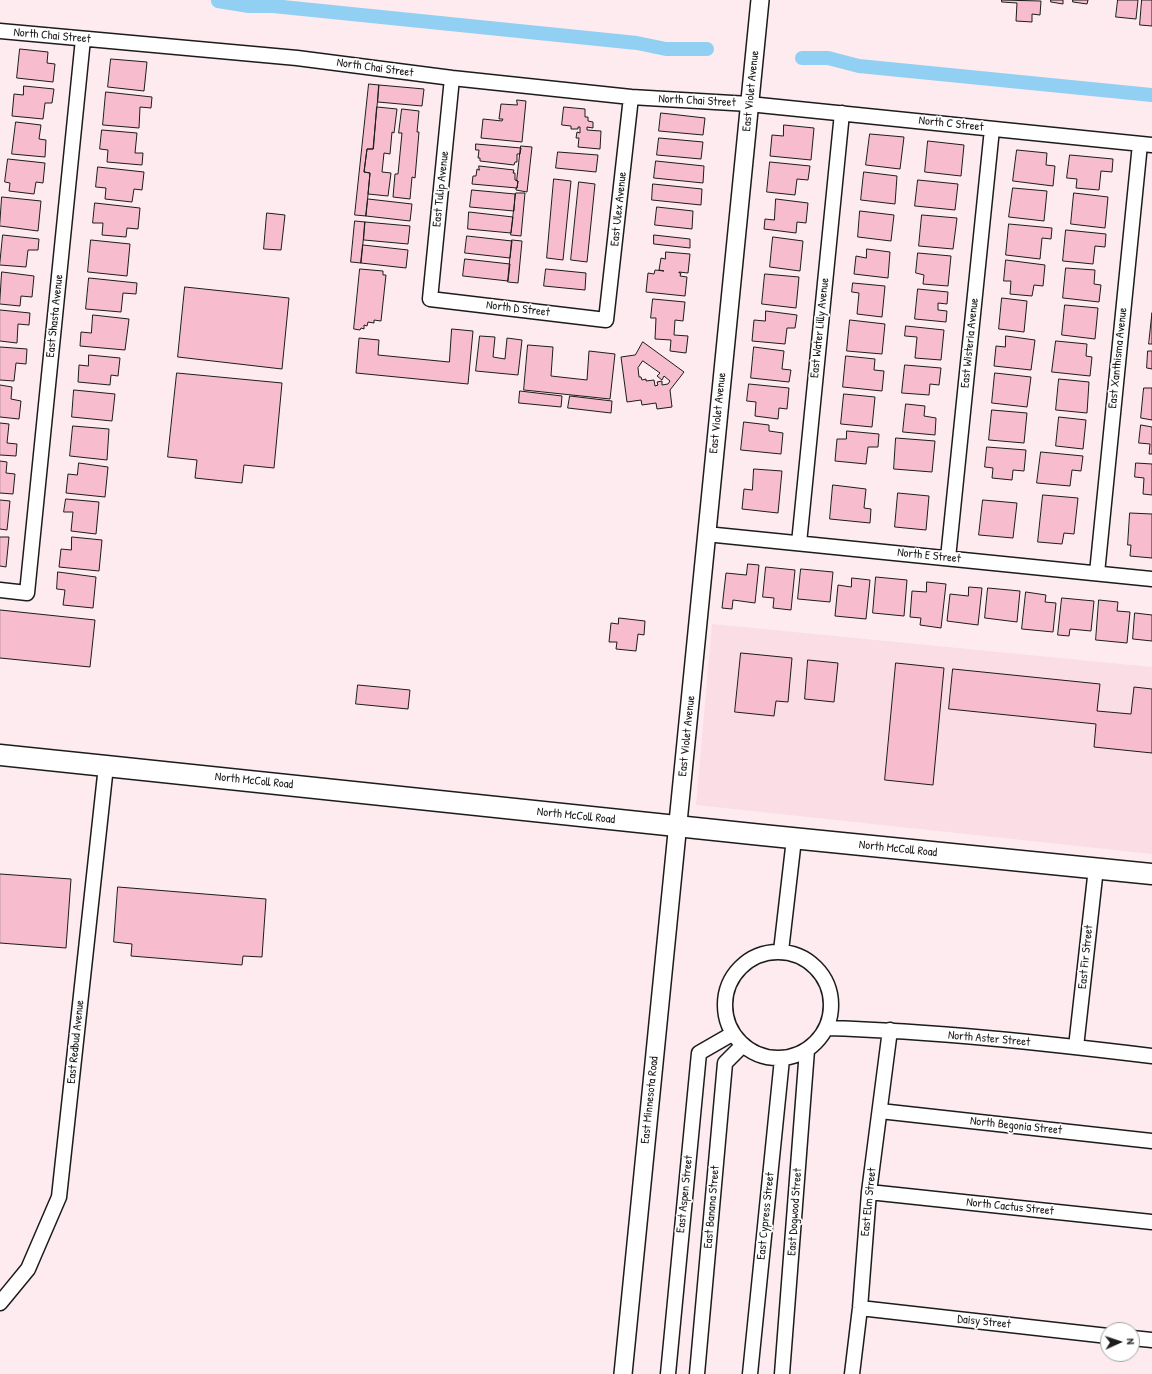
<!DOCTYPE html>
<style>
body{margin:0}
#map{position:relative;width:1152px;height:1374px;overflow:hidden;background:#fdebf0;font-family:"Patrick Hand",sans-serif}
canvas{display:block}
.north{position:absolute;left:1100px;top:1322px;width:40px;height:40px;box-sizing:border-box;background:#fff;border:1px solid #a4a4a4;border-radius:50%;rotate:87deg;font-size:11px;font-weight:700;line-height:16px;text-align:center;color:#1c1c1c}
.north::after{content:'';display:block;margin:auto;width:14px;height:18px;background:#1c1c1c;clip-path:polygon(50% 0,100% 100%,50% 72%,0 100%)}
</style>
<div id="map">
<canvas width="1152" height="1374"></canvas>
<div class="north">N</div>
</div>
<script>
const context = document.querySelector('canvas').getContext('2d');
context.lineJoin = 'round';
function fillPath(path, color) {
  context.fillStyle = color;
  context.fill(path, 'evenodd');
}
function trace(path, color, width, dash) {
  context.strokeStyle = color;
  context.lineWidth = width;
  context.lineCap = dash ? 'butt' : 'round';
  context.setLineDash(dash || []);
  context.stroke(path);
}
function write(font, color, halo, rows, align = 'center') {
  context.font = font + ' "Patrick Hand",sans-serif';
  context.lineWidth = 3.5;
  context.setLineDash([]);
  context.textBaseline = 'middle';
  context.strokeStyle = halo;
  context.fillStyle = color;
  for (const [text, x, y, turn = 0] of rows) {
    context.save();
    context.translate(x, y);
    context.rotate((+turn || 0) * Math.PI / 180);
    context.textAlign = isNaN(turn) ? turn : align;
    if (halo) context.strokeText(text, 0, 0);
    context.fillText(text, 0, 0);
    context.restore();
  }
}
fillPath(new Path2D(`
 M 712,624 L 1152,667 L 1152,854 L 696,805 Z`), '#fbdde6');
trace(new Path2D(`
 M 218,1 L 249,6 L 273,6 L 637,43 L 666,49 L 707,49
 M 802,58 L 828,58 L 859,66 L 1152,95`), '#91d0f2', 14);
const building = new Path2D(`
 M 1002,0 L 1041,1 L 1040,15 L 1032,14 L 1032,22 L 1016,21 L 1017,3 L 1002,2 Z
 M 1051,0 L 1063,0 L 1063,4 L 1051,2 Z
 M 1073,0 L 1088,0 L 1087,4 L 1073,2 Z
 M 1118,0 L 1138,0 L 1136,19 L 1116,17 Z
 M 1142,0 L 1152,0 L 1152,26 L 1140,25 Z
 M 20,49 L 48,52 L 47,63 L 55,64 L 53,82 L 17,78 Z
 M 111,59 L 147,62 L 144,91 L 108,87 Z
 M 369,84 L 379,85 L 373,149 L 367,149 L 364,172 L 370,173 L 366,216 L 355,215 Z
 M 379,85 L 424,89 L 422,106 L 378,102 Z
 M 24,86 L 54,89 L 52,103 L 45,103 L 43,119 L 12,116 L 14,94 L 23,95 Z
 M 106,92 L 152,97 L 151,108 L 140,107 L 139,128 L 103,125 Z
 M 517,100 L 526,101 L 522,142 L 481,138 L 483,119 L 502,121 L 503,119 L 499,119 L 501,104 L 517,105 Z
 M 377,107 L 397,109 L 394,133 L 392,132 L 390,154 L 384,153 L 382,172 L 391,173 L 388,196 L 368,194 L 370,173 L 364,172 L 367,149 L 373,149 Z
 M 564,107 L 585,109 L 585,117 L 588,117 L 588,121 L 593,122 L 593,128 L 587,127 L 587,130 L 601,131 L 600,149 L 578,147 L 579,138 L 576,138 L 577,132 L 580,133 L 580,127 L 578,127 L 578,129 L 571,129 L 571,126 L 562,125 Z
 M 402,109 L 419,111 L 417,132 L 419,132 L 415,178 L 412,177 L 410,199 L 393,197 L 395,174 L 398,174 L 402,133 L 399,133 Z
 M 661,113 L 705,118 L 703,135 L 659,131 Z
 M 16,122 L 41,125 L 39,139 L 46,140 L 45,157 L 12,154 Z
 M 784,125 L 814,128 L 811,160 L 770,156 L 772,135 L 783,136 Z
 M 102,130 L 137,133 L 135,153 L 143,153 L 142,165 L 107,162 L 108,150 L 100,149 Z
 M 870,134 L 904,137 L 900,169 L 866,165 Z
 M 659,138 L 703,142 L 701,159 L 657,155 Z
 M 928,141 L 964,145 L 961,176 L 925,172 Z
 M 476,144 L 521,148 L 520,154 L 517,154 L 517,162 L 515,162 L 514,165 L 480,161 L 480,158 L 478,158 L 479,150 L 476,150 Z
 M 521,146 L 532,147 L 527,192 L 516,190 L 516,188 L 517,188 L 518,181 L 517,181 Z
 M 1017,150 L 1047,153 L 1046,165 L 1055,166 L 1053,186 L 1013,181 Z
 M 558,152 L 598,155 L 596,172 L 556,168 Z
 M 1070,155 L 1113,159 L 1112,172 L 1101,171 L 1099,190 L 1076,188 L 1077,179 L 1067,178 Z
 M 8,159 L 45,163 L 43,183 L 36,182 L 34,194 L 9,191 L 10,183 L 5,182 Z
 M 656,161 L 704,166 L 703,183 L 654,178 Z
 M 770,162 L 810,166 L 808,180 L 797,179 L 795,195 L 767,192 Z
 M 479,166 L 514,170 L 513,173 L 515,173 L 515,180 L 518,181 L 517,188 L 472,184 L 473,176 L 476,176 L 477,169 L 479,170 Z
 M 98,167 L 144,172 L 142,190 L 134,189 L 132,202 L 105,199 L 106,188 L 96,187 Z
 M 864,172 L 897,176 L 895,204 L 861,200 Z
 M 554,179 L 571,181 L 563,260 L 547,258 Z
 M 918,180 L 958,184 L 955,210 L 915,206 Z
 M 579,182 L 595,184 L 587,262 L 571,260 Z
 M 653,184 L 702,189 L 701,205 L 652,200 Z
 M 1013,188 L 1047,191 L 1044,221 L 1009,217 Z
 M 472,190 L 515,194 L 514,211 L 470,207 Z
 M 516,193 L 525,193 L 521,236 L 511,235 Z
 M 1074,193 L 1108,197 L 1105,228 L 1071,224 Z
 M 2,197 L 41,201 L 38,231 L 0,226 Z
 M 368,199 L 412,204 L 410,221 L 366,216 Z
 M 776,199 L 808,203 L 806,223 L 797,222 L 796,233 L 764,229 L 765,219 L 774,220 Z
 M 95,203 L 140,208 L 138,229 L 127,228 L 126,237 L 102,235 L 103,223 L 93,223 Z
 M 657,207 L 693,211 L 692,229 L 655,225 Z
 M 860,211 L 894,215 L 891,241 L 858,237 Z
 M 469,212 L 513,217 L 511,233 L 468,229 Z
 M 267,213 L 285,215 L 281,250 L 264,249 Z
 M 922,215 L 957,218 L 953,249 L 919,246 Z
 M 355,221 L 365,222 L 361,263 L 351,262 Z
 M 365,222 L 410,226 L 408,244 L 364,240 Z
 M 1009,224 L 1052,228 L 1051,239 L 1042,238 L 1040,259 L 1006,255 Z
 M 1066,230 L 1106,234 L 1105,247 L 1095,246 L 1093,264 L 1063,261 Z
 M 3,235 L 39,239 L 38,250 L 28,250 L 26,267 L 0,265 Z
 M 654,235 L 690,239 L 690,248 L 654,244 Z
 M 467,236 L 512,241 L 510,258 L 465,253 Z
 M 773,237 L 803,241 L 800,271 L 770,267 Z
 M 91,240 L 130,244 L 127,276 L 88,272 Z
 M 512,240 L 522,241 L 518,283 L 508,282 Z
 M 363,245 L 408,250 L 406,268 L 361,263 Z
 M 867,249 L 890,252 L 888,278 L 854,274 L 856,256 L 866,258 Z
 M 666,252 L 690,254 L 688,273 L 679,272 L 679,273 L 681,273 L 680,276 L 687,277 L 685,296 L 646,292 L 648,273 L 654,274 L 655,270 L 664,271 L 659,270 L 661,258 L 665,259 Z
 M 918,253 L 951,256 L 948,286 L 923,284 L 924,275 L 916,273 Z
 M 465,259 L 510,264 L 508,281 L 463,276 Z
 M 1006,260 L 1045,265 L 1043,286 L 1034,285 L 1032,296 L 1010,294 L 1011,281 L 1004,281 Z
 M 1066,268 L 1095,270 L 1094,284 L 1101,285 L 1099,302 L 1063,298 Z
 M 360,269 L 383,271 L 383,275 L 386,275 L 381,321 L 374,320 L 374,323 L 368,322 L 367,326 L 364,325 L 364,329 L 361,328 L 360,330 L 354,329 Z
 M 546,269 L 586,273 L 585,290 L 544,286 Z
 M 2,272 L 34,276 L 32,297 L 21,296 L 20,306 L 0,304 Z
 M 765,274 L 799,277 L 796,308 L 762,304 Z
 M 89,278 L 137,283 L 136,294 L 123,293 L 121,312 L 86,309 Z
 M 853,283 L 885,286 L 882,317 L 857,314 L 859,293 L 852,292 Z
 M 185,287 L 289,298 L 282,369 L 178,357 Z
 M 918,289 L 948,292 L 947,304 L 938,303 L 938,310 L 947,311 L 946,322 L 915,319 Z
 M 1002,298 L 1027,301 L 1024,332 L 999,329 Z
 M 653,299 L 685,302 L 683,321 L 675,320 L 674,335 L 688,336 L 686,353 L 670,351 L 671,340 L 655,339 L 656,318 L 651,318 Z
 M 1065,305 L 1098,308 L 1095,339 L 1062,335 Z
 M 0,310 L 30,313 L 29,325 L 18,324 L 17,343 L 0,341 Z
 M 766,311 L 797,315 L 795,328 L 787,328 L 785,344 L 752,341 L 754,320 L 765,321 Z
 M 1152,313 L 1152,344 L 1149,344 Z
 M 93,315 L 129,319 L 125,350 L 80,346 L 81,332 L 91,333 Z
 M 850,320 L 885,324 L 882,354 L 847,351 Z
 M 906,326 L 944,330 L 941,360 L 915,358 L 917,337 L 905,336 Z
 M 452,329 L 473,331 L 468,384 L 356,373 L 359,338 L 379,340 L 378,355 L 449,362 Z
 M 480,336 L 495,337 L 493,357 L 505,359 L 507,338 L 522,340 L 518,375 L 476,371 Z
 M 1006,336 L 1035,340 L 1031,370 L 994,366 L 996,346 L 1005,347 Z
 M 1056,341 L 1087,344 L 1086,356 L 1092,357 L 1090,376 L 1052,372 Z
 M 643,342 L 684,372 L 670,390 L 672,407 L 657,409 L 656,403 L 642,405 L 641,400 L 627,402 L 621,357 L 635,355 ZM 643,361 L 660,373 L 657,376 L 662,380 L 664,376 L 670,381 L 668,384 L 662,385 L 662,381 L 657,382 L 658,385 L 655,386 L 654,380 L 646,381 L 646,379 L 642,380 L 641,377 L 639,377 L 638,368 Z
 M 528,345 L 553,347 L 551,376 L 587,380 L 589,351 L 615,354 L 610,399 L 524,390 Z
 M 0,347 L 27,349 L 26,364 L 16,363 L 14,381 L 0,380 Z
 M 754,347 L 784,351 L 782,369 L 791,370 L 789,382 L 751,378 Z
 M 1148,351 L 1152,351 L 1152,369 L 1147,368 Z
 M 89,355 L 120,358 L 118,376 L 111,375 L 110,385 L 78,382 L 79,365 L 88,366 Z
 M 846,356 L 875,359 L 874,370 L 884,371 L 882,391 L 843,387 Z
 M 905,365 L 941,368 L 939,385 L 930,384 L 929,395 L 902,393 Z
 M 177,373 L 282,383 L 274,468 L 244,465 L 242,483 L 195,478 L 197,460 L 168,457 Z
 M 995,373 L 1031,377 L 1027,407 L 992,403 Z
 M 1059,379 L 1089,382 L 1087,413 L 1056,410 Z
 M 749,384 L 789,388 L 787,409 L 779,408 L 778,419 L 755,416 L 756,402 L 747,401 Z
 M 0,385 L 12,387 L 11,399 L 21,401 L 19,419 L 0,417 Z
 M 1144,388 L 1152,388 L 1152,420 L 1141,418 Z
 M 74,390 L 115,394 L 112,421 L 72,417 Z
 M 520,391 L 562,396 L 561,407 L 519,403 Z
 M 844,394 L 875,397 L 872,427 L 841,424 Z
 M 570,396 L 612,401 L 611,413 L 568,408 Z
 M 906,404 L 925,406 L 924,416 L 936,418 L 935,435 L 903,432 Z
 M 992,410 L 1027,413 L 1024,443 L 989,440 Z
 M 1059,417 L 1086,420 L 1083,449 L 1056,446 Z
 M 744,422 L 769,425 L 769,431 L 783,433 L 781,454 L 741,450 Z
 M 0,423 L 9,424 L 7,443 L 17,444 L 16,456 L 0,455 Z
 M 1141,425 L 1152,427 L 1152,454 L 1149,454 L 1150,444 L 1139,443 Z
 M 73,426 L 109,429 L 107,460 L 70,456 Z
 M 847,431 L 879,434 L 878,447 L 868,447 L 866,464 L 835,461 L 837,439 L 846,439 Z
 M 896,438 L 935,441 L 932,472 L 894,469 Z
 M 987,447 L 1026,450 L 1024,471 L 1013,470 L 1012,480 L 992,478 L 993,468 L 985,467 Z
 M 1041,452 L 1083,456 L 1081,471 L 1072,470 L 1070,486 L 1037,483 Z
 M 0,461 L 7,462 L 6,473 L 15,474 L 13,494 L 0,493 Z
 M 79,463 L 108,467 L 105,497 L 66,493 L 68,474 L 77,475 Z
 M 1136,463 L 1152,464 L 1152,495 L 1143,494 L 1144,478 L 1135,477 Z
 M 754,469 L 782,471 L 778,513 L 742,509 L 744,489 L 752,490 Z
 M 833,485 L 866,489 L 864,508 L 871,509 L 870,523 L 830,519 Z
 M 898,493 L 929,496 L 926,530 L 895,527 Z
 M 1043,495 L 1078,498 L 1074,534 L 1064,533 L 1062,544 L 1038,542 Z
 M 66,499 L 99,502 L 96,534 L 71,531 L 73,512 L 64,512 Z
 M 0,500 L 10,501 L 7,530 L 0,529 Z
 M 983,500 L 1017,503 L 1013,538 L 979,535 Z
 M 1130,513 L 1152,514 L 1152,558 L 1130,556 L 1131,545 L 1128,545 Z
 M 0,537 L 9,537 L 6,567 L 0,566 Z
 M 72,537 L 102,540 L 99,571 L 59,567 L 61,549 L 71,550 Z
 M 748,564 L 759,565 L 755,603 L 733,600 L 732,609 L 722,608 L 726,573 L 746,575 Z
 M 766,567 L 795,570 L 791,610 L 773,608 L 774,598 L 763,597 Z
 M 801,569 L 833,572 L 830,602 L 798,599 Z
 M 58,572 L 96,577 L 93,608 L 63,605 L 65,590 L 57,589 Z
 M 876,577 L 907,580 L 904,616 L 873,613 Z
 M 852,578 L 870,580 L 866,619 L 835,616 L 838,585 L 851,587 Z
 M 927,582 L 946,584 L 941,628 L 920,625 L 921,618 L 910,617 L 912,591 L 926,592 Z
 M 969,587 L 982,588 L 978,625 L 947,621 L 950,594 L 968,596 Z
 M 988,588 L 1020,591 L 1017,622 L 985,618 Z
 M 1026,592 L 1046,595 L 1045,602 L 1056,603 L 1053,632 L 1022,629 Z
 M 1062,598 L 1094,601 L 1091,631 L 1070,629 L 1069,636 L 1058,635 Z
 M 1099,600 L 1118,602 L 1117,611 L 1130,612 L 1127,643 L 1096,640 Z
 M 0,610 L 95,620 L 90,667 L 0,658 Z
 M 1135,613 L 1152,615 L 1152,641 L 1133,639 Z
 M 619,618 L 645,621 L 644,635 L 638,634 L 636,651 L 616,649 L 617,642 L 609,642 L 611,623 L 618,624 Z
 M 741,653 L 792,658 L 788,702 L 776,701 L 774,716 L 735,712 Z
 M 808,660 L 838,663 L 834,702 L 805,699 Z
 M 896,663 L 944,668 L 933,785 L 885,780 Z
 M 953,669 L 1100,684 L 1097,711 L 1131,714 L 1134,687 L 1152,689 L 1152,753 L 1094,747 L 1096,724 L 949,709 Z
 M 358,685 L 410,690 L 408,709 L 356,704 Z
 M 0,874 L 71,879 L 66,948 L 0,943 Z
 M 118,887 L 266,899 L 262,957 L 243,956 L 242,965 L 131,956 L 132,944 L 114,942 Z`);
fillPath(building, '#f7bdce');
trace(building, '#1c1c1c', 1);
const minor = new Path2D(`
 M 0,31 L 297,58 L 452,78 L 631,97 L 749,104 L 1152,145
 M 452,78 L 430,299 L 606,320 L 631,97
 M 706,534 L 1152,579
 M 799,543 L 842,113
 M 948,558 L 992,129
 M 1097,573 L 1140,144
 M 0,590 L 27,593 L 83,39
 M 781,951 L 794,839
 M725 1005a53 53 0 1 1 106 0a53 53 0 1 1-106 0Z
 M 826,1028 C 935,1031 1044,1043 1152,1056
 M 1076,1047 L 1096,868
 M 880,1111 L 1152,1141
 M 869,1192 L 1152,1222
 M 0,1303 L 28,1269 L 59,1197 L 106,766
 M 860,1308 L 1108,1336
 M 1132,1338 L 1152,1340
 M 668,1374 L 699,1053 L 732,1034
 M 697,1374 L 725,1063 L 742,1046
 M 750,1374 L 782,1059
 M 782,1374 L 807,1050
 M 852,1374 L 860,1308 L 869,1192 L 890,1030`);
const tertiary = new Path2D(`
 M 623,1374 L 760,0`);
const secondary = new Path2D(`
 M 0,755 L 106,766 L 762,835 L 1152,874`);
trace(minor, '#1c1c1c', 17);
trace(tertiary, '#1c1c1c', 20);
trace(secondary, '#1c1c1c', 23);
trace(minor, '#fff', 14);
trace(tertiary, '#fff', 17);
trace(secondary, '#fff', 20);
write('12px', '#1c1c1c', '#fff', [
 ["North Chai Street",52,36,5],
 ["North Chai Street",375,68,8],
 ["East Violet Avenue",751,91,-84],
 ["North Chai Street",697,101,3],
 ["North C Street",951,124,6],
 ["East Tulip Avenue",441,189,-84],
 ["East Ulex Avenue",619,209,-84],
 ["North D Street",518,309,7],
 ["East Shasta Avenue",55,316,-84],
 ["East Water Lilly Avenue",820,328,-84],
 ["East Wisteria Avenue",970,343,-84],
 ["East Xanthisma Avenue",1118,358,-84],
 ["East Violet Avenue",718,413,-84],
 ["North E Street",929,556,6],
 ["East Violet Avenue",687,736,-84],
 ["North McColl Road",254,781,6],
 ["North McColl Road",576,816,6],
 ["North McColl Road",898,849,6],
 ["East Fir Street",1086,957,-84],
 ["North Aster Street",989,1039,5],
 ["East Redbud Avenue",76,1042,-84],
 ["East Minnesota Road",650,1100,-84],
 ["North Begonia Street",1016,1126,6],
 ["East Aspen Street",685,1194,-84],
 ["East Elm Street",869,1202,-84],
 ["East Banana Street",712,1207,-85],
 ["North Cactus Street",1010,1207,6],
 ["East Dogwood Street",795,1212,-86],
 ["East Cypress Street",766,1216,-84],
 ["Daisy Street",984,1322,6]
]);
</script>
